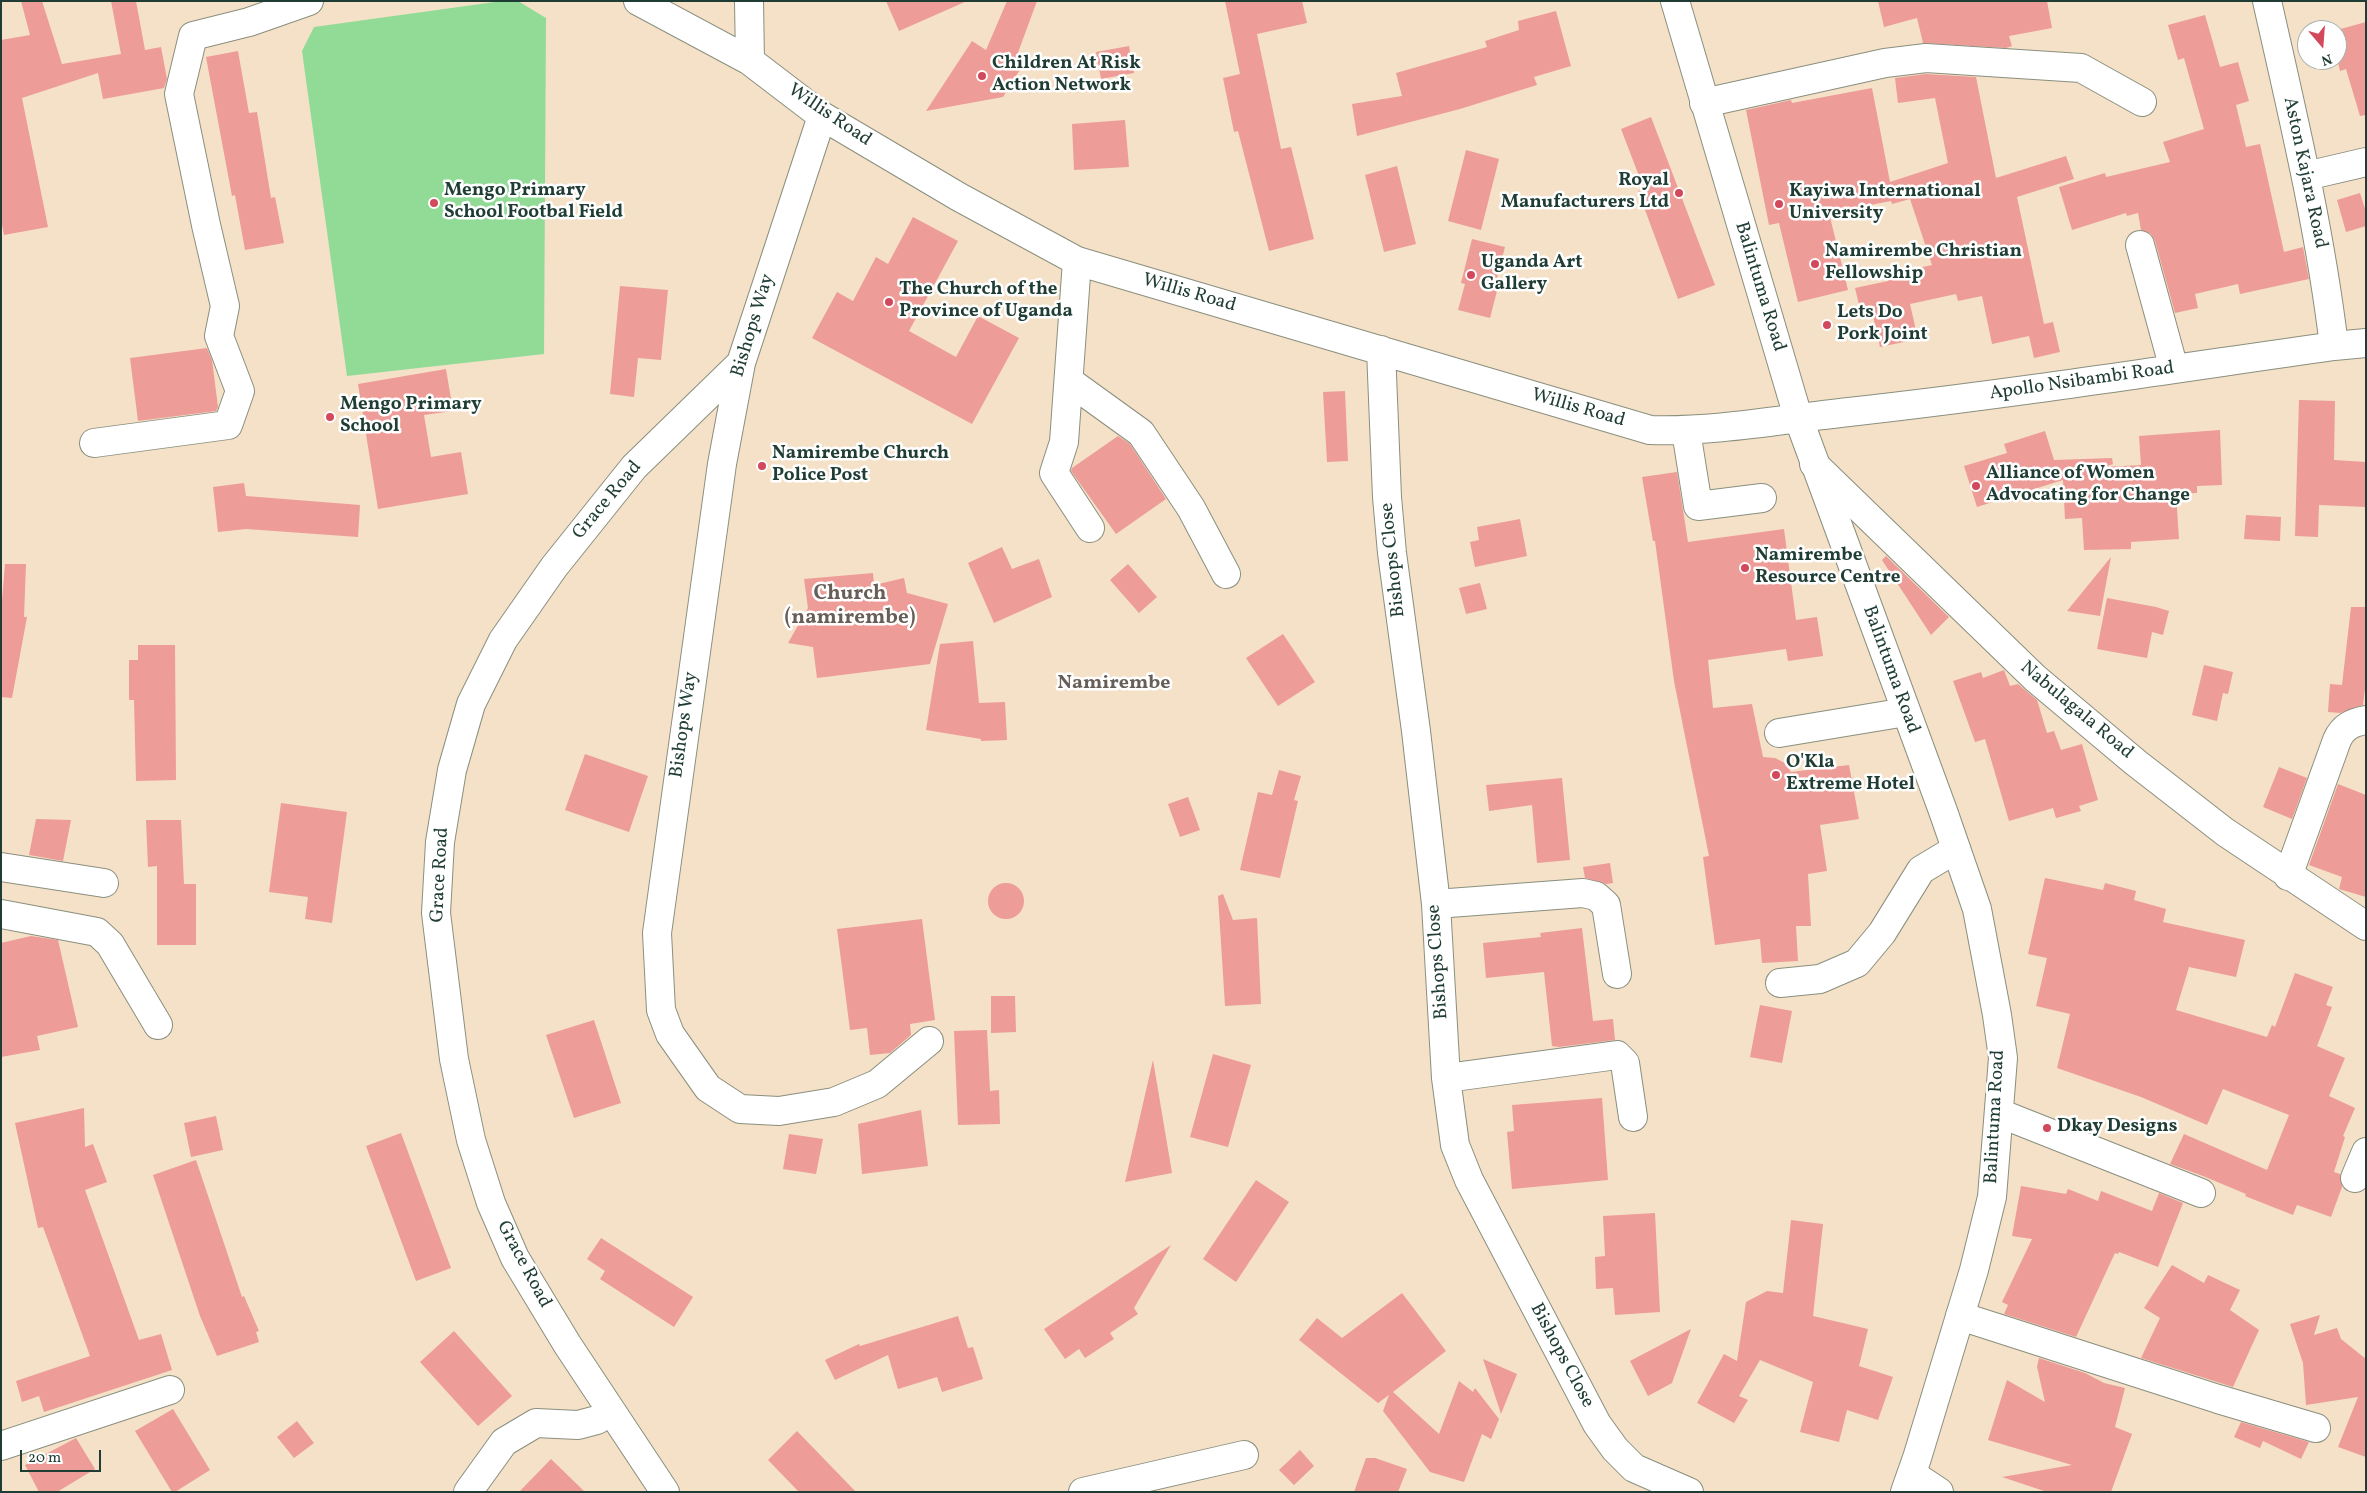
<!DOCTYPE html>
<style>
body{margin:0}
#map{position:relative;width:2367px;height:1493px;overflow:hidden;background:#f4e1c8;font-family:Vollkorn,serif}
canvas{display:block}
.frame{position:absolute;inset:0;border:2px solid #1f3d34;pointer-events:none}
.north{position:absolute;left:2297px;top:20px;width:50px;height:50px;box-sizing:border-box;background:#fff;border:1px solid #a5b1ae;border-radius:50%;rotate:162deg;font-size:14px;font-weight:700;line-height:20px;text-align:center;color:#1f3d34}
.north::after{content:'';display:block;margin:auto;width:18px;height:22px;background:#d1495b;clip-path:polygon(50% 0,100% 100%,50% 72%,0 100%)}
.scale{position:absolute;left:20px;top:1450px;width:81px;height:22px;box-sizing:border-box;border:2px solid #1f3d34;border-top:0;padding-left:6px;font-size:15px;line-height:18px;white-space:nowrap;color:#1f3d34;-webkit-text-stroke:4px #fff;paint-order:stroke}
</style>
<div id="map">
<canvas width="2367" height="1493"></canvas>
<div class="frame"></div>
<div class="north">N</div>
<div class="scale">20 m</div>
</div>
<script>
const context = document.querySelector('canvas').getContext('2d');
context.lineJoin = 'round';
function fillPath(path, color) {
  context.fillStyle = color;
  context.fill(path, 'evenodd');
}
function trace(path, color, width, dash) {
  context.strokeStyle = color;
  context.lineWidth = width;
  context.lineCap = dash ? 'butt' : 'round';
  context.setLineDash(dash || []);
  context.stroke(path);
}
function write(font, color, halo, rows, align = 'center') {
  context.font = font + ' Vollkorn,serif';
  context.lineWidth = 5;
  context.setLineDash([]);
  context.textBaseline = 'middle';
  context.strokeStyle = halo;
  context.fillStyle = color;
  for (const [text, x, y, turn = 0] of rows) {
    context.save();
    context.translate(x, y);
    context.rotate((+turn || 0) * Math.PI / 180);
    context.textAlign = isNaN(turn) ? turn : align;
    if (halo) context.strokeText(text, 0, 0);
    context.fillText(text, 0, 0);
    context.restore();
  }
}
fillPath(new Path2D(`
 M 502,1 L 518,1 L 546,18 L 544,354 L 347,376 L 302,51 L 314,27 Z`), '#91db97');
fillPath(new Path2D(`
 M 21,1 L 42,1 L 62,64 L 121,54 L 111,1 L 136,1 L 145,50 L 161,47 L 167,79 L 164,88 L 103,99 L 98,73 L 22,98 L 48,227 L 4,235 L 1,219 L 1,40 L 30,35 Z
 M 886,1 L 967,1 L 899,31 Z
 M 1007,1 L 1037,1 L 1016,58 L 1024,63 L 1003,97 L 926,111 L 972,41 L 986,50 Z
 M 1225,1 L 1302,1 L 1307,23 L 1257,34 L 1281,149 L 1291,147 L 1314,239 L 1269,251 L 1238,131 L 1234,132 L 1223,78 L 1240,74 Z
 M 1878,1 L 2047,1 L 2052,28 L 2009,36 L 2012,46 L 2006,48 L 1923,43 L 1917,18 L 1884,27 Z
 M 1556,11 L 1571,66 L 1534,77 L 1537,85 L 1460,109 L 1357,136 L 1352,104 L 1402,96 L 1396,73 L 1487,47 L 1485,41 L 1519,30 L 1518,21 Z
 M 2205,15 L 2220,67 L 2238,62 L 2249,101 L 2236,105 L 2246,147 L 2260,144 L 2284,252 L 2303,247 L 2309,279 L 2240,294 L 2238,284 L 2195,294 L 2198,308 L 2175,313 L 2155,241 L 2151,234 L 2141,230 L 2138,213 L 2127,216 L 2126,213 L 2072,230 L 2059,187 L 2105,173 L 2106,177 L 2170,162 L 2163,142 L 2204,129 L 2184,58 L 2178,60 L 2168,25 Z
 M 2366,22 L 2366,115 L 2360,116 L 2346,69 L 2340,71 L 2337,58 L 2337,30 Z
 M 1129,46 L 1134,73 L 1101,79 L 1096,52 Z
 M 238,51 L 249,113 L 257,112 L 271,198 L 275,197 L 284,243 L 245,250 L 235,195 L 232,196 L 206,57 Z
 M 1926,74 L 1976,77 L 1996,178 L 2066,156 L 2074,179 L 2017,197 L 2044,324 L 2053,322 L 2060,352 L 2034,358 L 2029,336 L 1992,344 L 1982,296 L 1958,301 L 1956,294 L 1910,304 L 1918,339 L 1880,347 L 1871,307 L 1860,309 L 1855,288 L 1888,281 L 1886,275 L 1932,265 L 1910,199 L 1892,204 L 1891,201 L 1829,213 L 1848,290 L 1798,302 L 1779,223 L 1769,225 L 1746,110 L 1791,100 L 1792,103 L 1872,88 L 1890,182 L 1948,163 L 1935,98 L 1898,103 L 1895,78 Z
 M 1651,117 L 1715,285 L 1678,299 L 1638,191 L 1644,189 L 1621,129 Z
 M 1125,120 L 1129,167 L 1074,170 L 1072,124 Z
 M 1466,150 L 1499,159 L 1481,230 L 1448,221 Z
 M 1397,166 L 1416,244 L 1384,252 L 1365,175 Z
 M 2360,193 L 2366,212 L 2366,226 L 2346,232 L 2337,200 Z
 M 913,217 L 958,241 L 909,331 L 956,357 L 978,316 L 1019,338 L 972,424 L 812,338 L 837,292 L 853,301 L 876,257 L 888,264 Z
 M 1472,239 L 1505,247 L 1495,286 L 1498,287 L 1490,318 L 1458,310 L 1465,284 L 1461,283 Z
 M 620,286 L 668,290 L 661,360 L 638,358 L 634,397 L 610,394 Z
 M 207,348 L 212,360 L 218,407 L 216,411 L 138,421 L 130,358 Z
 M 446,369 L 453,411 L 424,415 L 431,457 L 461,452 L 468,494 L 378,509 L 358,384 Z
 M 1345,391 L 1348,461 L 1327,462 L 1323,392 Z
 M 2299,400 L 2335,401 L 2334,460 L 2366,462 L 2366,507 L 2319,505 L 2318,537 L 2295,536 Z
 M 2220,430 L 2222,485 L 2197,486 L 2197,493 L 2176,494 L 2179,539 L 2131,542 L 2131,549 L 2084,550 L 2082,518 L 2065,519 L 2063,480 L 1977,507 L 1964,466 L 2007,453 L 2004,444 L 2045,431 L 2054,460 L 2112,458 L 2113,464 L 2105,467 L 2141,465 L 2139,436 Z
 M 1118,436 L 1130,444 L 1166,499 L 1116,534 L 1071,471 L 1072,468 Z
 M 1677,472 L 1688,542 L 1784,529 L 1796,620 L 1817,617 L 1823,656 L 1788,661 L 1786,649 L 1708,660 L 1713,708 L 1752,704 L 1763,757 L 1775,758 L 1785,763 L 1791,772 L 1849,765 L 1859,819 L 1820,825 L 1827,871 L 1808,874 L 1811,926 L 1796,926 L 1798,961 L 1762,963 L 1760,939 L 1715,945 L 1703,857 L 1709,856 L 1674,681 L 1655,541 L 1653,541 L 1642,477 Z
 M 244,483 L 246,496 L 360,505 L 358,537 L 246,529 L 218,532 L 213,487 Z
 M 2246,515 L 2281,517 L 2280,541 L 2244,539 Z
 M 1520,519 L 1527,556 L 1475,567 L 1470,542 L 1479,540 L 1477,527 Z
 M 1002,547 L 1012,569 L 1039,559 L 1052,597 L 994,623 L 968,563 Z
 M 1886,556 L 1949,617 L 1931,635 L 1882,560 Z
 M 2111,557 L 2100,616 L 2067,611 Z
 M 5,564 L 26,564 L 24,617 L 27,617 L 12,698 L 1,697 L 1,613 Z
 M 1128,564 L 1157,597 L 1139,613 L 1110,580 Z
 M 873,573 L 874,585 L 904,578 L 907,593 L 948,604 L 930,664 L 817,678 L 813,647 L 788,643 L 808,608 L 804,579 Z
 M 1480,583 L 1487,609 L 1466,614 L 1459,588 Z
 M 2107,598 L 2156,607 L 2169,611 L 2163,635 L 2152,632 L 2147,658 L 2097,649 Z
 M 2351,607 L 2366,607 L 2366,681 L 2363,705 L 2340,713 L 2328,712 L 2330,684 L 2342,685 Z
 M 1283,634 L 1315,682 L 1278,706 L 1246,658 Z
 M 973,641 L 979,703 L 1005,702 L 1007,740 L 981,741 L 981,739 L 926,730 L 940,644 Z
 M 138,645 L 175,645 L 176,780 L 136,781 L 134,700 L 129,700 L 129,660 L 138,660 Z
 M 2204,665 L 2233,672 L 2228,694 L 2223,693 L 2217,721 L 2192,715 Z
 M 2004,670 L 2010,686 L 2018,684 L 2037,700 L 2047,733 L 2054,731 L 2061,750 L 2082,744 L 2098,800 L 2079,806 L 2081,811 L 2056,818 L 2053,808 L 2009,821 L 1985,739 L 1975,742 L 1953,681 L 1981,672 L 1983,678 Z
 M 585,754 L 648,776 L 629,832 L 565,810 Z
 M 2279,767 L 2307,778 L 2292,819 L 2263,807 Z
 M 1279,770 L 1301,776 L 1294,800 L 1298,801 L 1280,878 L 1240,870 L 1258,792 L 1272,795 Z
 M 1562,778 L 1570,860 L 1537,863 L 1532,805 L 1489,811 L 1486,785 Z
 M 2338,784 L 2366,795 L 2366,897 L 2339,889 L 2342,877 L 2309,865 Z
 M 1188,797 L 1200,830 L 1180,837 L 1168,804 Z
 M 281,803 L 347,812 L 332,923 L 305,919 L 308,897 L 269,892 Z
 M 36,819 L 71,820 L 63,861 L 29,855 Z
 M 146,820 L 181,820 L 184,884 L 196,884 L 196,945 L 157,945 L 157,866 L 148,867 Z
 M 1610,863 L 1613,883 L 1606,884 L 1585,878 L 1583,867 Z
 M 2045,878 L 2103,890 L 2105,883 L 2136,891 L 2134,900 L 2166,909 L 2163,922 L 2245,940 L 2236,977 L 2189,967 L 2176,1010 L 2267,1037 L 2272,1025 L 2275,1027 L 2295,973 L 2333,987 L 2326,1005 L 2332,1007 L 2317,1046 L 2345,1058 L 2329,1096 L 2355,1108 L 2343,1136 L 2345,1137 L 2334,1172 L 2340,1174 L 2342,1187 L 2331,1217 L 2297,1205 L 2293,1215 L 2245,1196 L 2246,1194 L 2203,1176 L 2170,1164 L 2184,1134 L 2267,1170 L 2289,1115 L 2223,1089 L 2207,1125 L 2141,1097 L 2057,1068 L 2070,1014 L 2036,1006 L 2047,958 L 2028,954 Z
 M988 901a18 18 0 1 1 36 0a18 18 0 1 1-36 0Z
 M 1223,894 L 1233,920 L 1257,918 L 1261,1004 L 1225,1006 L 1218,896 Z
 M 922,919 L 935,1020 L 910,1024 L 911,1035 L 890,1053 L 870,1055 L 867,1028 L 850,1030 L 837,929 Z
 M 1582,928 L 1593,1021 L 1613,1019 L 1615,1040 L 1559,1047 L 1552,1046 L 1544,972 L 1486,978 L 1483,943 L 1541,937 L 1540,933 Z
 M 31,936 L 58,940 L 78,1027 L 37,1036 L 40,1050 L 1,1057 L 1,943 Z
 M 991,996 L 1015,996 L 1016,1032 L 991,1033 Z
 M 1760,1005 L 1792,1011 L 1782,1063 L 1750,1057 Z
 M 594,1020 L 621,1103 L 574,1118 L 546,1035 Z
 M 987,1030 L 990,1091 L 999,1090 L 1000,1124 L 958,1125 L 954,1031 Z
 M 1213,1054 L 1251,1065 L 1228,1147 L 1190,1137 Z
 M 1153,1060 L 1172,1173 L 1125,1182 Z
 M 1602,1098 L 1608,1180 L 1512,1189 L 1507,1132 L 1514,1131 L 1512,1105 Z
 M 84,1108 L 85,1147 L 93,1144 L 107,1182 L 85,1190 L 139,1340 L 161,1334 L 172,1370 L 44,1412 L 39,1396 L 22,1402 L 16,1381 L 90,1356 L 43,1227 L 38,1228 L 15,1123 Z
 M 921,1110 L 928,1166 L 862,1174 L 858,1124 Z
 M 216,1116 L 223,1150 L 191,1157 L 184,1123 Z
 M 401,1133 L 451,1268 L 416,1281 L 366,1146 Z
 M 789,1134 L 823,1139 L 816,1174 L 783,1169 Z
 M 196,1160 L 242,1297 L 244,1296 L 259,1331 L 256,1332 L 259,1342 L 217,1356 L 200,1316 L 153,1175 Z
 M 1256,1180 L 1289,1202 L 1236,1282 L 1203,1259 Z
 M 2021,1186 L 2066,1194 L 2068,1189 L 2098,1201 L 2101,1191 L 2152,1211 L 2159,1193 L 2183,1203 L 2158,1267 L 2119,1252 L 2118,1254 L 2115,1253 L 2076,1337 L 2004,1314 L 2008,1305 L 2002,1302 L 2032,1239 L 2012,1236 Z
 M 1655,1213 L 1660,1312 L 1615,1315 L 1613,1288 L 1596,1289 L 1595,1257 L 1605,1256 L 1603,1216 Z
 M 1791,1220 L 1823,1224 L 1813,1316 L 1868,1329 L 1859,1366 L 1893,1377 L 1878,1420 L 1847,1410 L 1839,1442 L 1800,1432 L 1813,1382 L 1760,1360 L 1739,1396 L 1748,1400 L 1734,1423 L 1697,1403 L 1724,1354 L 1737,1361 L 1746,1302 L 1767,1291 L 1783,1293 Z
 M 601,1238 L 693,1297 L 674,1327 L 600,1279 L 605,1271 L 587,1259 Z
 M 1171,1245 L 1134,1308 L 1138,1314 L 1110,1333 L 1114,1339 L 1085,1358 L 1079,1349 L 1065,1359 L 1044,1329 Z
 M 2172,1265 L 2204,1283 L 2208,1275 L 2240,1290 L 2230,1310 L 2259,1330 L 2233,1387 L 2141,1358 L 2160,1318 L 2144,1308 Z
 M 1402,1293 L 1446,1351 L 1393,1392 L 1439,1434 L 1459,1381 L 1473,1392 L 1475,1388 L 1499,1419 L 1491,1439 L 1482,1434 L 1464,1482 L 1430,1472 L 1383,1411 L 1389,1395 L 1378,1403 L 1299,1340 L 1317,1318 L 1342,1338 Z
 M 2320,1315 L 2314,1335 L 2337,1328 L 2341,1339 L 2366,1359 L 2366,1457 L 2338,1447 L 2358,1397 L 2306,1405 L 2303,1363 L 2290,1324 Z
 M 958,1316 L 968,1348 L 973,1347 L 983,1379 L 942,1392 L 937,1377 L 898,1389 L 888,1355 L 835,1380 L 825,1360 L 859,1344 L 860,1346 Z
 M 1691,1329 L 1672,1383 L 1648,1396 L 1630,1361 Z
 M 454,1331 L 512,1396 L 478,1426 L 420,1362 Z
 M 2039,1358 L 2085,1373 L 2104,1383 L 2125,1388 L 2115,1427 L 2132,1434 L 2111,1492 L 2047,1492 L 2002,1477 L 2072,1465 L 1988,1440 L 2007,1380 L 2045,1402 L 2037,1367 Z
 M 1483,1359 L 1517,1374 L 1501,1414 Z
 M 173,1409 L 210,1470 L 175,1492 L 172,1492 L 135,1431 Z
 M 297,1421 L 314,1443 L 294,1458 L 277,1437 Z
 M 2241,1422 L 2309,1442 L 2301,1459 L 2263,1441 L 2260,1448 L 2234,1437 Z
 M 797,1431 L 856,1492 L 799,1492 L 768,1460 Z
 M 76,1438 L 95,1469 L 57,1492 L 39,1492 L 25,1465 Z
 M 1300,1450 L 1314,1466 L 1294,1485 L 1279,1470 Z
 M 1366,1458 L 1375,1458 L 1407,1469 L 1398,1492 L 1354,1492 Z
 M 551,1459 L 585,1492 L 519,1492 Z`), '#ed9c98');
const minor = new Path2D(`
 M 638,1 L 750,61 L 822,116 L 959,197 L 1077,261 L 1650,430 C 1717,432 1783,419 1849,412 C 2011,394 2172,369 2334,346 L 2366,343
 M 749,1 L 750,61
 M 2267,1 C 2293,116 2320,229 2334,346
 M 1704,103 L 1885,63 L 1926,58 L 2081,68 L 2142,102
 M 822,116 L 741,363 L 722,464 L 657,933 L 661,1010 L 670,1034 L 708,1088 L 740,1109 L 779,1111 L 834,1102 L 877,1084 L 929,1041
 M 2306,176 L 2366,162
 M 2140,245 L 2174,369
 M 1077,261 L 1064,442 L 1054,473 L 1090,528
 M 1381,350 L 1387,497 L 1392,553 L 1416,731 L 1436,904 L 1446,1078 L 1455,1145 L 1469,1180 L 1597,1424 L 1615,1449 L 1634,1468 L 1689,1492
 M 1069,381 L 1141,433 L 1191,508 L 1226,574
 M 1686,431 L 1698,506 L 1762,498
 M 94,443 L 228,425 L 240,391 L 219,336 L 225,306 L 206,225 L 179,94 L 193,36 L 249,22 L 309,1
 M 1814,464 L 2035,678 L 2135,762 L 2225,832 L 2366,926
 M 1779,733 L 1906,712
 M 1,867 L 104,883
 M 2288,876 L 2337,740 C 2343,727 2351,723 2366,720
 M 1436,904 L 1583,893 L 1596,896 L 1606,905 L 1617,974
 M 1,914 L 97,932 L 110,944 L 158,1025
 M 1780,983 L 1820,979 L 1857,963 L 1882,933 L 1921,870 L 1956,849
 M 1446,1078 L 1617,1055 L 1625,1063 L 1633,1117
 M 1999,1113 L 2201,1193
 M 2355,1178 L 2366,1152
 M 1960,1316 L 2218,1399 L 2316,1428
 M 1,1446 L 170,1390
 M 1912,1474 L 1939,1492
 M 468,1492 L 504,1442 L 536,1423 L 578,1425 L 597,1420 L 611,1411
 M 665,1492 L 567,1344 L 515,1258 L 491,1203 L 471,1140 L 454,1059 L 436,913 L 440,842 L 452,770 L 471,704 L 503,640 L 554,567 L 634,467 L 741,363
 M 1083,1492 L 1244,1455`);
const major = new Path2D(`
 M 1675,1 L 1798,417 L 1943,811 L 1977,909 L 1997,1015 L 2003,1058 L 1992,1197 L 1974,1270 L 1917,1458 L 1905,1492`);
trace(minor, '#8a8f7e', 30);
trace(major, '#8a8f7e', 30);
trace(minor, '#fff', 28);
trace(major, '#fff', 28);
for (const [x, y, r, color] of [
 [982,76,5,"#d1495b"],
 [1679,193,5,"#d1495b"],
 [434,203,5,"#d1495b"],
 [1779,204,5,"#d1495b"],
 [1815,264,5,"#d1495b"],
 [1471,275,5,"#d1495b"],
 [889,302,5,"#d1495b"],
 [1827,325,5,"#d1495b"],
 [330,417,5,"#d1495b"],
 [762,466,5,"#d1495b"],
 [1976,486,5,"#d1495b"],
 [1745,568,5,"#d1495b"],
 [1776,775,5,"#d1495b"],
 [2047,1128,5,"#d1495b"]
]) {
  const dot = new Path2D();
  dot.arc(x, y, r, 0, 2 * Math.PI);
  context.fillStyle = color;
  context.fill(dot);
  trace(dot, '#fff', 2);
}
write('bold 19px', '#1f3d34', '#fff', [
 ["Children At Risk",992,65],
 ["Action Network",992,87],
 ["Royal",1669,182,"right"],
 ["Manufacturers Ltd",1669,204,"right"],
 ["Mengo Primary",444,192],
 ["School Footbal Field",444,214],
 ["Kayiwa International",1789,193],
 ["University",1789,215],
 ["Namirembe Christian",1825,253],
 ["Fellowship",1825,275],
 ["Uganda Art",1481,264],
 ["Gallery",1481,286],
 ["The Church of the",899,291],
 ["Province of Uganda",899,313],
 ["Lets Do",1837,314],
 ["Pork Joint",1837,336],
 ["Mengo Primary",340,406],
 ["School",340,428],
 ["Namirembe Church",772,455],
 ["Police Post",772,477],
 ["Alliance of Women",1986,475],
 ["Advocating for Change",1986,497],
 ["Namirembe",1755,557],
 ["Resource Centre",1755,579],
 ["O'Kla",1786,764],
 ["Extreme Hotel",1786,786],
 ["Dkay Designs",2057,1128]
], 'left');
write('19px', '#1f3d34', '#fff', [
 ["Willis Road",829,116,34],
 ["Aston Kajara Road",2304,173,78],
 ["Balintuma Road",1759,287,73],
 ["Willis Road",1189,294,16],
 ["Bishops Way",754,326,-73],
 ["Apollo Nsibambi Road",2082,382,-8],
 ["Willis Road",1578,409,16],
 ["Grace Road",608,501,-50],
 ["Bishops Close",1394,560,-96],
 ["Balintuma Road",1890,670,70],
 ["Nabulagala Road",2076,711,40],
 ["Bishops Way",685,725,-82],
 ["Grace Road",441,875,-87],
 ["Bishops Close",1439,962,-94],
 ["Balintuma Road",1996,1117,-87],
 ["Grace Road",523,1265,62],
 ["Bishops Close",1561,1356,62]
]);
write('bold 20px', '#675e57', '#fff', [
 ["Namirembe",1114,684]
]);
write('bold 21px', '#675e57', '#fff', [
 ["Church",850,595],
 ["(namirembe)",850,619]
]);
</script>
